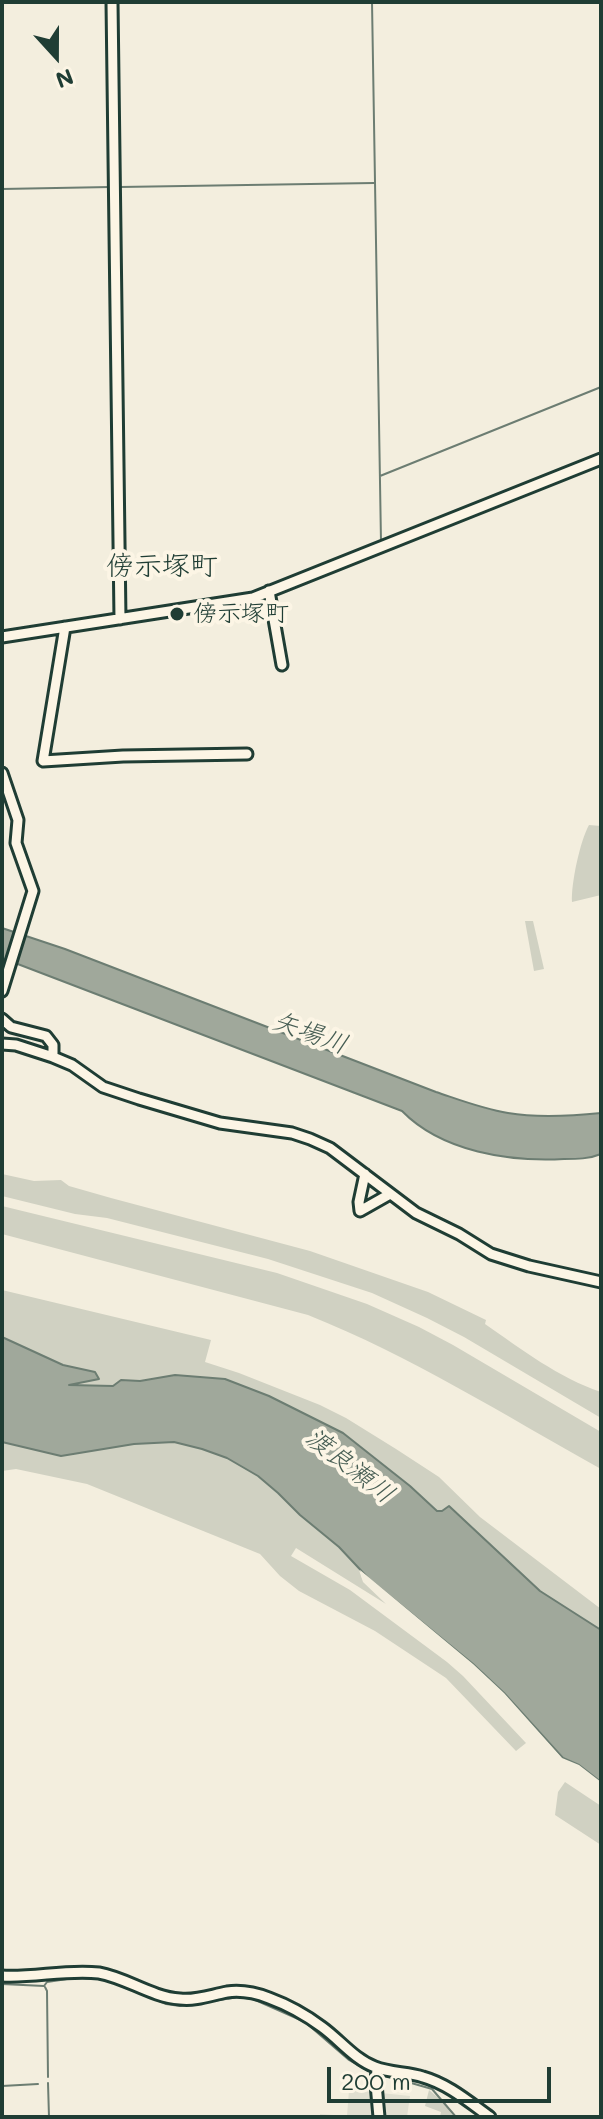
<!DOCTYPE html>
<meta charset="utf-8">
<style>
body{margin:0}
#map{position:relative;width:603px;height:2119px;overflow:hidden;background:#f3eede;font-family:Mali,sans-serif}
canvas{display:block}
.frame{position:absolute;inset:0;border:4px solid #1f3d34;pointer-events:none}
.north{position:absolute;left:16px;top:16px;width:80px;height:80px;-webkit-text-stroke:6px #fcf5e5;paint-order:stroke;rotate:159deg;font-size:22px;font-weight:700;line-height:32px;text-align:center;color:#1f3d34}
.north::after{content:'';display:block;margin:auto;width:28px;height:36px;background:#1f3d34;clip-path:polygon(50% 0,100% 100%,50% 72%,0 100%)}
.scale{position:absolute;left:327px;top:2067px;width:224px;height:36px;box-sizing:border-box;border:4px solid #1f3d34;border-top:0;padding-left:10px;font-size:24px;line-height:28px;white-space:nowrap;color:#1f3d34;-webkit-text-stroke:6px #fcf5e5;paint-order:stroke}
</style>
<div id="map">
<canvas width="603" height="2119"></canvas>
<div class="frame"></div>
<div class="north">N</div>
<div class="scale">200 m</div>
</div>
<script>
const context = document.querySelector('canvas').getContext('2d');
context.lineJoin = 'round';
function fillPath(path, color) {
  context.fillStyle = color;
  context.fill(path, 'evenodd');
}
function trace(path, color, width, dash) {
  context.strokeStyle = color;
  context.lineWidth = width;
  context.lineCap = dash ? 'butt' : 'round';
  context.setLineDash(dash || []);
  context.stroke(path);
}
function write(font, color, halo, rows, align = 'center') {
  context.font = font + ' Mali,"Klee One",sans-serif';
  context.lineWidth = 8;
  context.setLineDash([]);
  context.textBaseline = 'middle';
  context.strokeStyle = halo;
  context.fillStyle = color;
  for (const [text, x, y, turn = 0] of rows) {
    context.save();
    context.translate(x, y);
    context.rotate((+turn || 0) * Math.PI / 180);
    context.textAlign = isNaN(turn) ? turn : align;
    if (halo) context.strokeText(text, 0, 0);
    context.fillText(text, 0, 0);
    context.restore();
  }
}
fillPath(new Path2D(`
 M 349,2090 L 373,2092 L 375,2117 L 320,2117 L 320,2114 L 347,2116 Z
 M 381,2093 L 410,2096 L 407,2117 L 383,2117 Z`), '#e1dfd0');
fillPath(new Path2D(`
 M 589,825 L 601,826 L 601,895 L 572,902 C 571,884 580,841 589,825 Z
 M 525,921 L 533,921 L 544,969 L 534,971 Z
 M 2,1174 L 34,1181 L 61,1180 L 69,1186 L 111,1198 L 310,1251 L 428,1292 L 486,1320 L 485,1324 C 521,1349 559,1378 601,1392 L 601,1418 L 464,1337 L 427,1318 L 372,1293 L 268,1259 L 107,1218 L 75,1214 L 2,1196 Z
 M 2,1206 L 277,1273 L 367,1304 L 419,1327 L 453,1345 L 601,1432 L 601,1469 C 504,1415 411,1356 308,1315 L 2,1234 Z
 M 2,1290 L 211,1340 L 205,1362 L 239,1373 L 320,1405 L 346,1418 L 396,1449 L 439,1477 L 480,1517 L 601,1609 L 601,1630 L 540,1591 L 449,1507 L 442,1511 L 437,1512 L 410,1486 L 379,1463 L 225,1379 L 175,1375 L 140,1381 L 121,1380 L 113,1386 L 63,1385 L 98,1379 L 95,1372 L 63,1365 L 2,1337 Z
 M 2,1442 L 61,1456 L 134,1444 L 174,1442 L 202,1449 L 227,1458 L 258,1476 L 339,1547 L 358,1567 L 363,1582 L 386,1604 L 296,1548 L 291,1556 L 350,1590 L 447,1662 L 463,1676 L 526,1743 L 516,1751 L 446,1678 L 375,1631 L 299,1591 L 280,1576 L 260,1554 L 87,1484 L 16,1469 L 2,1471 Z
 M 565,1782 L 601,1806 L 601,1845 L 555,1815 L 558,1792 Z
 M 429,2090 L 442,2101 L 454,2117 L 440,2117 L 441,2112 L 425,2106 Z`), '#d0d1c2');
const water = new Path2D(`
 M 2,928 L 65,949 L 436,1092 C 460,1100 483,1109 508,1113 C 538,1118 571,1116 601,1113 L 601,1154 C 589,1159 577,1159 564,1159 C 510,1162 442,1152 402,1111 L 2,958 Z
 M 2,1337 L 63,1365 L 95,1372 L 99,1379 L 69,1385 L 113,1386 L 121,1380 L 140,1381 L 175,1375 L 225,1379 L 269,1396 L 343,1433 L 410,1486 L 437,1511 L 442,1511 L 449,1506 L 540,1591 L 601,1630 L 601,1782 L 579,1765 L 563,1758 L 504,1693 L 473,1664 L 369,1579 L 339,1547 L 300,1515 L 278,1493 L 258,1476 L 227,1458 L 202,1449 L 174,1442 L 134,1444 L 61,1456 L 2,1442 Z`);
fillPath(water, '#a0a89b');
trace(water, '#6c7d72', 2);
fillPath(new Path2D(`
 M 360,1570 L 473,1664 L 504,1693 L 562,1758 L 579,1765 L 601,1782 L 601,1786 L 577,1769 L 560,1761 L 501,1696 L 470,1667 L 366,1583 L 362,1578 Z`), '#f3eede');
trace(new Path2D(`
 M 120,187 L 374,183
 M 2,189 L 110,187
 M 380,476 L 601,387
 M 248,594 L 381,542 L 372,2
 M 2,1984 L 44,1986 L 47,1982 L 74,1978 L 101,1979 L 121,1984 L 166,2004 L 180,2006 L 239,1997 L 253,1999 L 305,2022 L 349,2060 L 368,2071
 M 45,1987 L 47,1991 L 48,2077
 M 387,2076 L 432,2089 L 456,2117
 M 48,2083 L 49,2117
 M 2,2086 L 38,2084`), '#6c7d72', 2);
const minor = new Path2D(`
 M 112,2 L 120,619
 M 269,591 L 282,665
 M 65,627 L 43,761 L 123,756 L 247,754
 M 2,637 L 253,598 L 601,459
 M 2,773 L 18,820 L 16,843 L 33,891 L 2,991
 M 2,1019 L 11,1027 L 46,1036 L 53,1045 L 53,1057
 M 2,1044 L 16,1045 L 53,1057 L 72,1065 L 103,1087 L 139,1099 L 220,1123 L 292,1133 L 310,1139 L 330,1148 L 416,1213 L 459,1234 L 491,1254 L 529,1266 L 601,1282
 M 365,1174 L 359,1202 L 360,1211 L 390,1194
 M 2,1976 C 34,1978 67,1969 99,1973 C 127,1978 151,1997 180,1999 C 196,2001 211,1995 227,1992 C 241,1990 256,1993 269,1998 C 288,2005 306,2015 322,2027 C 340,2040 354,2059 375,2067 C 390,2073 408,2072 423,2077 C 448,2084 469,2102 490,2117
 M 377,2068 L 376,2084 L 379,2117`);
trace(minor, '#1f3d34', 15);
trace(minor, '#fcf5e5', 9);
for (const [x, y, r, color] of [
 [177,614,8,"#1f3d34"]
]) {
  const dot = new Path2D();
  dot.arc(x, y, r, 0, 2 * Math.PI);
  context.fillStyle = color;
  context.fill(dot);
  trace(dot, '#fcf5e5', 3);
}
write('24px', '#1f3d34', '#fcf5e5', [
 ["傍示塚町",193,614]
], 'left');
write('italic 26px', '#465d53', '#fcf5e5', [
 ["矢場川",310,1033,20],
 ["渡良瀬川",350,1466,38]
]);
write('28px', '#1f3d34', '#fcf5e5', [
 ["傍示塚町",162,566]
]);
</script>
